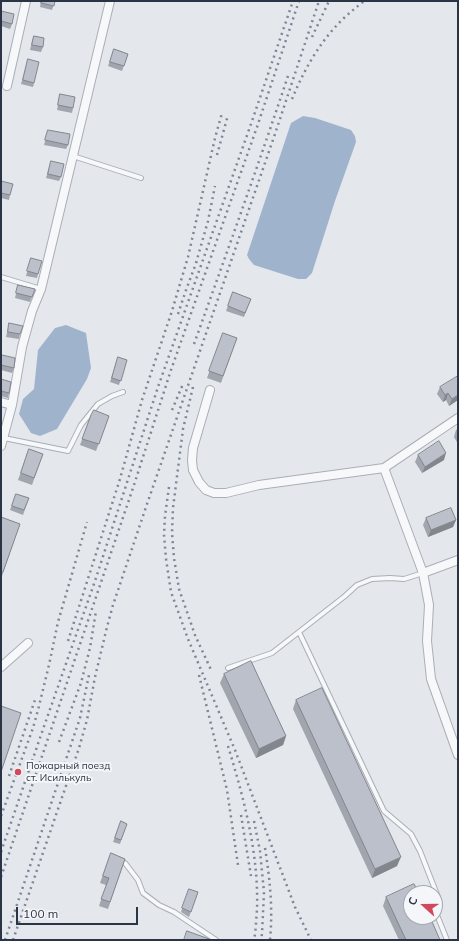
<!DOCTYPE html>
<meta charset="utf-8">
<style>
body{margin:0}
#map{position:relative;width:459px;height:941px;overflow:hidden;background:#e4e7ec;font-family:Mulish,sans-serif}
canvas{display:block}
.frame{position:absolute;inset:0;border:2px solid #2b3445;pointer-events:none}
.north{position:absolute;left:403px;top:885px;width:40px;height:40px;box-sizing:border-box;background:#f4f6f9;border:1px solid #a4a8b1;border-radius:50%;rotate:291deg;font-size:11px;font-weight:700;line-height:16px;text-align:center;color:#2b3445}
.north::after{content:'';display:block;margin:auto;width:14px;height:18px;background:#d1495b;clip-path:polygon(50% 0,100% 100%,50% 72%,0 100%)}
.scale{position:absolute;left:16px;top:907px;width:122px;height:18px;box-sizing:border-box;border:2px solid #2b3445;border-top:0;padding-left:5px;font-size:12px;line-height:14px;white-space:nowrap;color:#2b3445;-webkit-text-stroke:3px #f4f6f9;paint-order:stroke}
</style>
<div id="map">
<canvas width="459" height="941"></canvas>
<div class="frame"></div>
<div class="north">С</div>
<div class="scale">100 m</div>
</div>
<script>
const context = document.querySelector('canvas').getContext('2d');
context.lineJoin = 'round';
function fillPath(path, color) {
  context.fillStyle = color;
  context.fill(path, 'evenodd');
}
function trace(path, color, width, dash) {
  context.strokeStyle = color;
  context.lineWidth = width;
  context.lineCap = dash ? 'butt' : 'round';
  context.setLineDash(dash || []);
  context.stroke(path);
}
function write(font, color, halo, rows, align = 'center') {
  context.font = font + ' Mulish,sans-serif';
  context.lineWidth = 4;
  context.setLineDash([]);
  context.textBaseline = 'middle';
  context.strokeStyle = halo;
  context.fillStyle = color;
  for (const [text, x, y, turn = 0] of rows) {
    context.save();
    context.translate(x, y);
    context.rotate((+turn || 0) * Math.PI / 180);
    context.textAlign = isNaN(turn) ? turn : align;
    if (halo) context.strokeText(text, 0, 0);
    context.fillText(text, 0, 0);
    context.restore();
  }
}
fillPath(new Path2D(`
 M 303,116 L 315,118 L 351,130 L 355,136 L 356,142 L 335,201 L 312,273 L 306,279 L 298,279 L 254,265 L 249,259 L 247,255 L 291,123 Z
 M 66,325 L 86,333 L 91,368 L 87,379 L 57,429 L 40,436 L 31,433 L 19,414 L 23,399 L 34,389 L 38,350 L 55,328 Z`), '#9fb4cc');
const service = new Path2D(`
 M 73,156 L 141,178
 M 1,277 L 41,289
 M 4,438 L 68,451 L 81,425 L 98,404 L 112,396 L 123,392
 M 299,632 L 384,811 L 411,834 L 420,851 L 438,897 L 435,905
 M 228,668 L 272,653 L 345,596 L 357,585 L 372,579 L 390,578 L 404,579 L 423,573
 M 120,861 L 125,863 L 138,880 L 143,893 L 159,905 L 174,912 L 216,940
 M 435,910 L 447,940`);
const minor = new Path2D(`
 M 7,86 L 26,1
 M 210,390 L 193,448 L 192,460 L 193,470 L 199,482 L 206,490 L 214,493 L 226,493 L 259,485 L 384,468 L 458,418
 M 1,402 L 12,405
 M 1,446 L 12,405 L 22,347 L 32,311 L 41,289 L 110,1
 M 384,468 L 423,573 L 429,605 L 427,641 L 431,679 L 458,755
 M 423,573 L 458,560
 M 1,667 L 28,643`);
trace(service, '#a9aeb7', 6);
trace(minor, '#a9aeb7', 10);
trace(service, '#f7f8fa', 4);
trace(minor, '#f7f8fa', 8);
trace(new Path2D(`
 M 312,37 L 329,1
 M 292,99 C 304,70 320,41 343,19 C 350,12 357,7 364,1
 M 217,155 L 228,115
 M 196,263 L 208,221 L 215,186
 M 178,314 L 186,290 L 198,258
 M 194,344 C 226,255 258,166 288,76
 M 193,387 L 183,429 L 173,508 L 172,533 L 174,558 L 179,589 L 195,635 L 212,672
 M 172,410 L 183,384
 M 169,487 L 165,516 L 164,535 L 166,559 L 171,592 L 188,639 L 235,750 L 295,907 L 311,940
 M 68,641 L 120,479 L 142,400 L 172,311 L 188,257 L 215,138 L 222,113
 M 199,675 L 227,790 L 238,865
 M 59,742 L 81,683 L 90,648 L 96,611
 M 228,746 C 244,799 259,854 257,910 C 256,920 256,930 254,940
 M 9,776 L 36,697
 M 241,815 L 251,876
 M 1,816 L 33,728 L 38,710 L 49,665 L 58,622 L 87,522
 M 254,821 L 260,851 L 264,892 L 262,934 L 261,940
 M 265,848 C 270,880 273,908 270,940
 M 1,852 L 41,735 L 95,581 L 158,387 L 251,124 L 293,1
 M 1,877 L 133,488 L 171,370 L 257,127 L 299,1
 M 5,940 L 80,718 L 89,675
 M 13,940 L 79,748 L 87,720 L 95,677 L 107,627 L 113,605 L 146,507 L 275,134 L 319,1`), '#7d8696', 2.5, [2, 4]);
fillPath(new Path2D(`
 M 41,1 L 55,1 L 52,10 L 40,7 Z
 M 1,11 L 12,24 L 10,29 L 1,26 Z
 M 34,36 L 43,47 L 41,52 L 30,50 L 32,41 Z
 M 114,49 L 128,54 L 122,71 L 108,66 Z
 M 28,59 L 34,83 L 33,87 L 21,84 Z
 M 60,94 L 73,108 L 72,113 L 57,110 Z
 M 48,130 L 68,145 L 66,149 L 44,145 Z
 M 51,161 L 61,177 L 59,181 L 46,178 Z
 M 1,181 L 10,195 L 9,200 L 1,198 Z
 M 31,258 L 38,274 L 37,278 L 26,276 Z
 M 18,285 L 35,289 L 30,302 L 15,298 Z
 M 233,292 L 251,299 L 244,317 L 226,311 Z
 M 9,323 L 20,334 L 19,339 L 6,337 L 8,328 Z
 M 223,333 L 237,338 L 221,383 L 207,378 Z
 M 2,355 L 14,368 L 12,373 L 1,370 L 1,358 Z
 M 118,357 L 127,360 L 119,385 L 110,382 Z
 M 1,379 L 9,393 L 8,398 L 1,396 Z
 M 440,387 L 458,400 L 449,406 L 446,400 L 443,402 L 437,394 Z
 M 91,415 L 109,416 L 96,451 L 80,445 Z
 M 458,429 L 458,444 L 454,437 L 456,430 Z
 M 29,449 L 43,454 L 32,485 L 18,480 Z
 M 418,455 L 444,460 L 422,473 L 415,462 Z
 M 16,494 L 29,498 L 23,515 L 10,510 Z
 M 1,517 L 20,524 L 1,579 Z
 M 426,518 L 456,520 L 453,527 L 428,537 L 423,525 Z
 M 224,674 L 286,736 L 283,745 L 256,758 L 220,683 Z
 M 296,700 L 397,866 L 372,878 L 293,709 Z
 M 121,821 L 127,824 L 120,844 L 113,842 Z
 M 111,853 L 125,859 L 108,909 L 99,906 L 106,885 L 100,883 Z
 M 189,889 L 198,892 L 189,917 L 181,912 Z
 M 386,897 L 440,940 L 399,940 L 383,906 Z`), '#a1a5ae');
fillPath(new Path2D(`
 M 448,393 L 446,400 L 443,402 L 445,395 Z
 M 458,395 L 458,400 L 449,406 L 452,399 Z
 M 446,453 L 444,460 L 422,473 L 425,467 Z
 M 456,520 L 453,527 L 428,537 L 431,530 Z
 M 286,736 L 283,745 L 256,758 L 259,749 Z
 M 401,857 L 397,866 L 372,878 L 375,869 Z`), '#83868d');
const building = new Path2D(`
 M 42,1 L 55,1 L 54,6 L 41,3 Z
 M 1,11 L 14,14 L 12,24 L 1,21 Z
 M 34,36 L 44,38 L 43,47 L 32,45 Z
 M 114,49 L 128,54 L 124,66 L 110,62 Z
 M 28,59 L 39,62 L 34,83 L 23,80 Z
 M 60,94 L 75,97 L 73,108 L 58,105 Z
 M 48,130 L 70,134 L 68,145 L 45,140 Z
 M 51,161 L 64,164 L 61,177 L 48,174 Z
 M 1,181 L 13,184 L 10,195 L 1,193 Z
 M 31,258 L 42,261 L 38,274 L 27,271 Z
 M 18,285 L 35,289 L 32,297 L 16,293 Z
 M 233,292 L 251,299 L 245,313 L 228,306 Z
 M 9,323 L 23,326 L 20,334 L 8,332 Z
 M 223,333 L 237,338 L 223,376 L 209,371 Z
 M 2,355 L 15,358 L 14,368 L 1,365 L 1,359 Z
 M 118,357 L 127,360 L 121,381 L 112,378 Z
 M 458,376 L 458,395 L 452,399 L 448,393 L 445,395 L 440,387 Z
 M 1,379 L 11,382 L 9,393 L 1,391 Z
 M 94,410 L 109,416 L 99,444 L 82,439 L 91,415 Z
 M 439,441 L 446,453 L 425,467 L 418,455 Z
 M 29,449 L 43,454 L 34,478 L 21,473 Z
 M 16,494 L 29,498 L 24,510 L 12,506 Z
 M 451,508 L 456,520 L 431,530 L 426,518 Z
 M 1,517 L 20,524 L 3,572 L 1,572 Z
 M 251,661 L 286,736 L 259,749 L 224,674 Z
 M 322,688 L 401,857 L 375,869 L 296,700 Z
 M 1,706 L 21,713 L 1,772 Z
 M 121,821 L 127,824 L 121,840 L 115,838 Z
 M 111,853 L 125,859 L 110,902 L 101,899 L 109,878 L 103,876 Z
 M 414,884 L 419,893 L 411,893 L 411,917 L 430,917 L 440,940 L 406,940 L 386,897 Z
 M 189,889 L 198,892 L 191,912 L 182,908 Z
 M 187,931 L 212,940 L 184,940 Z`);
fillPath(building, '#bbc0ca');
trace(building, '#83868d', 1);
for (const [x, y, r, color] of [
 [18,772,4,"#d1495b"]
]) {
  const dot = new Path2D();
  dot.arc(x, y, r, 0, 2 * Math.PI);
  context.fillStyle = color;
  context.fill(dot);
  trace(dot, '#f4f6f9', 1.5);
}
write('10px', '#2b3445', '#f4f6f9', [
 ["Пожарный поезд",26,766],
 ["ст. Исилькуль",26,778]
], 'left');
</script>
